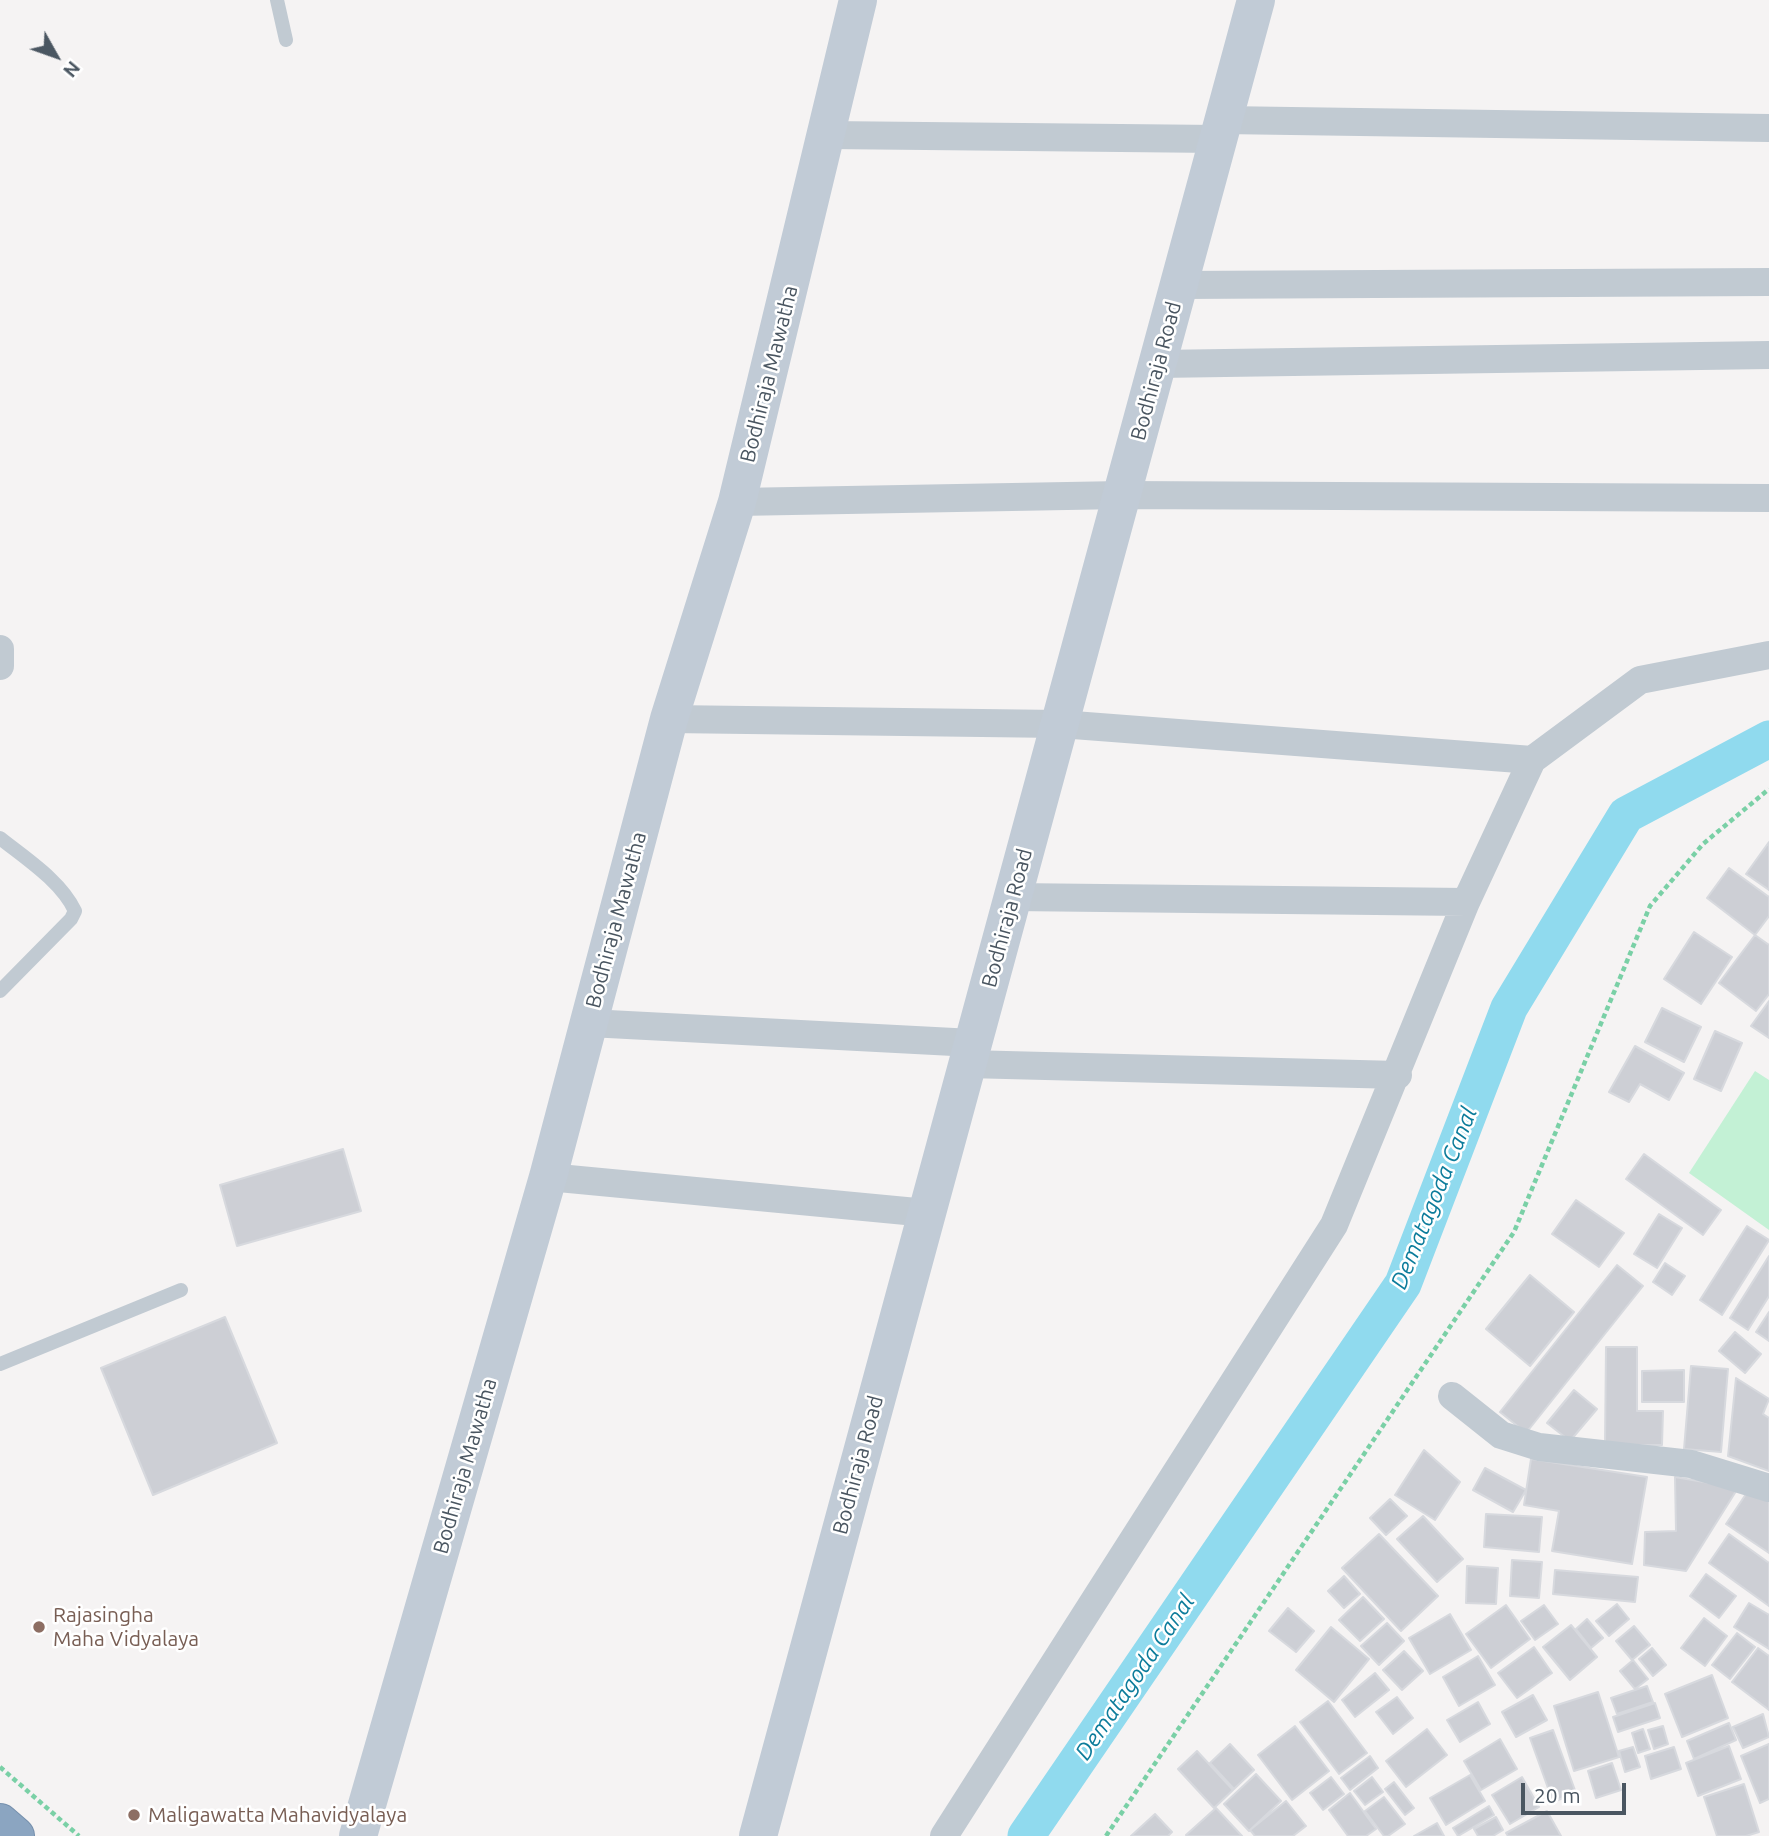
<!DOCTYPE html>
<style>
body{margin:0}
#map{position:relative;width:1769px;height:1836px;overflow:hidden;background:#f5f3f3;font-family:Ubuntu,sans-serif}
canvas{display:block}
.north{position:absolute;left:21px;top:21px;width:70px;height:70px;-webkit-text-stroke:5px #fff;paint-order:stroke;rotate:130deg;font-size:19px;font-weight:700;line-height:28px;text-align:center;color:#4a5661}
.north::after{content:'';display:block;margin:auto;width:24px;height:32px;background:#4a5661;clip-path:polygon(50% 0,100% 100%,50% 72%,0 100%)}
.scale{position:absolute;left:1521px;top:1783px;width:105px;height:32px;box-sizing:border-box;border:4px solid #4a5661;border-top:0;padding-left:9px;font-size:21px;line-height:24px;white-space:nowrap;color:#4a5661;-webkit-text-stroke:5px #fff;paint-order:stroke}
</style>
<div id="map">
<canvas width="1769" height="1836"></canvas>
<div class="north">N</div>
<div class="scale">20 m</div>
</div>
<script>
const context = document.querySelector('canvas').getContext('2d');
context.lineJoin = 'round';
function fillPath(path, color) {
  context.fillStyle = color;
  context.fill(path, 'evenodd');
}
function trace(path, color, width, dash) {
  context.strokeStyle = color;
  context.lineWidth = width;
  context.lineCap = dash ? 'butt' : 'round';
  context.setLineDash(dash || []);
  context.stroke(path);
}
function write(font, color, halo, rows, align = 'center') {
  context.font = font + ' Ubuntu,sans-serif';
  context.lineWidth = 5;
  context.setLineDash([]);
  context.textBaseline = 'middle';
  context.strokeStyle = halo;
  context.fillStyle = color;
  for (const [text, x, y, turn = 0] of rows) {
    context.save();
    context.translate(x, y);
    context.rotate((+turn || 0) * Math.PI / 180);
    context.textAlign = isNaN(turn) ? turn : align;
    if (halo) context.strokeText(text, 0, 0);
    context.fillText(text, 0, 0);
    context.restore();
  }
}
fillPath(new Path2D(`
 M 1755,1071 L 1769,1080 L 1769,1230 L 1689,1173 Z`), '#c3f1d5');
trace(new Path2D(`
 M 1026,1836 L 1403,1284 L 1509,1008 L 1626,815 L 1769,739`), '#90daee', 37);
const building = new Path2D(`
 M 1769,842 L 1769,890 L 1746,874 Z
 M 1729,868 L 1769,897 L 1769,916 L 1755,935 L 1707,898 Z
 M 1694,932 L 1732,957 L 1701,1004 L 1664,979 Z
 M 1755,935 L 1769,945 L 1769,994 L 1756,1011 L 1719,983 Z
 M 1769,1001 L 1769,1038 L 1751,1026 Z
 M 1662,1008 L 1701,1027 L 1684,1062 L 1645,1042 Z
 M 1715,1031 L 1742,1043 L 1721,1091 L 1694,1079 Z
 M 1635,1046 L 1684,1073 L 1669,1100 L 1640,1084 L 1629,1102 L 1609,1092 Z
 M 343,1149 L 361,1211 L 237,1246 L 220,1185 Z
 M 1644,1154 L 1721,1210 L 1703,1235 L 1626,1179 Z
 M 1576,1200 L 1624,1233 L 1599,1267 L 1552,1234 Z
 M 1659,1214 L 1682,1228 L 1657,1268 L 1634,1254 Z
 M 1747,1226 L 1769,1240 L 1722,1315 L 1700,1300 Z
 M 1769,1256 L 1769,1296 L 1748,1330 L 1730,1318 Z
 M 1665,1263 L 1685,1276 L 1672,1295 L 1653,1282 Z
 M 1617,1265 L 1643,1286 L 1526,1433 L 1500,1412 Z
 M 1530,1275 L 1574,1312 L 1530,1366 L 1486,1329 Z
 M 1769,1312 L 1769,1341 L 1756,1332 Z
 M 225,1317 L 277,1443 L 153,1495 L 101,1368 Z
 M 1735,1332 L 1761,1354 L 1745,1373 L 1719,1351 Z
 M 1606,1347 L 1637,1347 L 1637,1411 L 1663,1411 L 1662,1445 L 1605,1445 Z
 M 1691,1366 L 1728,1369 L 1721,1452 L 1684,1449 Z
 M 1684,1370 L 1684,1402 L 1642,1402 L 1642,1371 Z
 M 1736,1378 L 1769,1399 L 1763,1414 L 1769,1418 L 1769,1471 L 1728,1456 Z
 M 1574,1390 L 1597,1409 L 1570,1441 L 1547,1423 Z
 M 1424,1450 L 1460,1482 L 1435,1520 L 1395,1495 Z
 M 1531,1459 L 1647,1477 L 1632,1564 L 1552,1551 L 1559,1511 L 1524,1505 Z
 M 1485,1468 L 1526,1490 L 1513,1512 L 1473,1490 Z
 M 1675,1477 L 1738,1488 L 1686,1571 L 1644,1565 L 1645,1532 L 1676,1531 Z
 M 1752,1485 L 1769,1496 L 1769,1553 L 1726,1524 Z
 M 1390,1499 L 1407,1516 L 1386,1535 L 1370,1518 Z
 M 1486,1514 L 1542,1517 L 1539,1552 L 1484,1547 Z
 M 1423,1516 L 1463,1559 L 1437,1582 L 1397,1539 Z
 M 1379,1534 L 1438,1596 L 1401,1631 L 1342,1568 Z
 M 1729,1534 L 1769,1563 L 1769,1606 L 1709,1563 Z
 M 1512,1560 L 1542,1562 L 1539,1598 L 1510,1596 Z
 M 1467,1566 L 1498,1568 L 1496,1604 L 1466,1603 Z
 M 1555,1570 L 1638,1577 L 1635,1602 L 1553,1594 Z
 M 1706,1574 L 1736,1596 L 1719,1618 L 1690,1596 Z
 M 1344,1576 L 1360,1594 L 1344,1608 L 1328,1591 Z
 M 1363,1597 L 1384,1619 L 1360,1641 L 1339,1620 Z
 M 1749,1603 L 1769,1615 L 1769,1649 L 1734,1627 Z
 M 1617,1604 L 1629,1619 L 1609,1636 L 1596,1621 Z
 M 1506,1605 L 1530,1639 L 1491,1668 L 1466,1634 Z
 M 1544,1605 L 1558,1624 L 1535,1640 L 1521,1621 Z
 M 1288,1608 L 1314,1631 L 1296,1652 L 1269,1631 Z
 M 1450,1614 L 1471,1650 L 1430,1674 L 1409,1638 Z
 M 1704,1618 L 1727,1636 L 1705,1666 L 1681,1648 Z
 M 1587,1619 L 1603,1638 L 1591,1648 L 1576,1629 Z
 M 1387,1623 L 1404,1641 L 1379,1665 L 1361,1646 Z
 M 1571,1625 L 1597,1657 L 1570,1680 L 1543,1647 Z
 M 1634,1626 L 1650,1645 L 1632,1660 L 1616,1641 Z
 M 1331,1627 L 1369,1659 L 1334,1702 L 1296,1670 Z
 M 1737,1633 L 1755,1647 L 1730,1679 L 1712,1665 Z
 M 1534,1647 L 1552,1673 L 1517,1698 L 1498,1673 Z
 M 1652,1648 L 1666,1665 L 1653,1676 L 1639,1659 Z
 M 1758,1648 L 1769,1656 L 1769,1710 L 1732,1682 Z
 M 1404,1651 L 1423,1671 L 1402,1690 L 1383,1670 Z
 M 1478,1656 L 1495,1685 L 1459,1706 L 1443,1677 Z
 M 1633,1660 L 1648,1679 L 1635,1689 L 1620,1671 Z
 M 1375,1673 L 1389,1690 L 1355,1717 L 1342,1700 Z
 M 1712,1675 L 1728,1718 L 1682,1737 L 1665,1694 Z
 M 1647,1686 L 1653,1702 L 1617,1714 L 1611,1698 Z
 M 1598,1692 L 1619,1757 L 1574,1771 L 1554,1706 Z
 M 1533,1695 L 1547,1720 L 1516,1737 L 1502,1712 Z
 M 1397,1697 L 1413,1718 L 1393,1734 L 1376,1712 Z
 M 1328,1701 L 1367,1753 L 1339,1774 L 1300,1722 Z
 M 1478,1702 L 1490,1724 L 1460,1742 L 1447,1720 Z
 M 1655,1703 L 1660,1718 L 1618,1732 L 1613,1717 Z
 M 1763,1714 L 1769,1737 L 1743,1748 L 1733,1727 Z
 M 1729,1723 L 1736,1740 L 1694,1759 L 1687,1741 Z
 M 1295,1726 L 1329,1771 L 1292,1800 L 1258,1755 Z
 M 1663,1726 L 1668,1744 L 1654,1749 L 1648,1730 Z
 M 1427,1729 L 1447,1755 L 1406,1787 L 1386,1761 Z
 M 1643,1729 L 1650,1749 L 1638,1753 L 1632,1733 Z
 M 1553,1730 L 1576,1793 L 1553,1802 L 1530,1738 Z
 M 1500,1739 L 1517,1769 L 1481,1790 L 1464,1761 Z
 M 1230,1744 L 1254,1770 L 1234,1789 L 1210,1763 Z
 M 1769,1744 L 1769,1799 L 1760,1803 L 1741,1756 Z
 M 1729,1746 L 1741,1779 L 1698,1796 L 1686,1763 Z
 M 1633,1747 L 1640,1767 L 1625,1772 L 1619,1751 Z
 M 1674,1747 L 1681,1769 L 1651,1779 L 1645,1756 Z
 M 1197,1751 L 1233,1790 L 1214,1808 L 1178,1769 Z
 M 1370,1756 L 1378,1768 L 1350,1790 L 1341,1778 Z
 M 1612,1763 L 1621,1790 L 1596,1798 L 1588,1771 Z
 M 1256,1774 L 1281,1801 L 1249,1831 L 1224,1804 Z
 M 1470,1775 L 1485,1801 L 1446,1825 L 1430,1798 Z
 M 1331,1777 L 1344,1794 L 1323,1810 L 1310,1793 Z
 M 1372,1777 L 1383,1792 L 1365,1805 L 1354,1791 Z
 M 1522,1777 L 1539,1807 L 1510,1824 L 1492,1795 Z
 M 1394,1782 L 1414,1808 L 1405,1815 L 1385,1789 Z
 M 1744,1784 L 1759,1832 L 1746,1836 L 1717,1836 L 1704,1797 Z
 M 1350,1793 L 1376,1829 L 1366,1836 L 1348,1836 L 1329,1810 Z
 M 1384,1797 L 1405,1824 L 1388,1836 L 1384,1836 L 1365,1811 Z
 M 1286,1801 L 1306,1826 L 1293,1836 L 1255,1836 L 1250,1830 Z
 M 1489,1806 L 1494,1815 L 1458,1836 L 1453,1828 Z
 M 1216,1808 L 1242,1836 L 1187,1836 L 1186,1835 Z
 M 1547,1811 L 1561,1836 L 1508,1836 L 1506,1833 Z
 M 1155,1814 L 1172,1832 L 1168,1836 L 1131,1836 Z
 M 1496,1817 L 1503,1830 L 1493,1836 L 1478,1836 L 1474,1829 Z
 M 1437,1823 L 1444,1836 L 1414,1836 Z`);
fillPath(building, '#cdcfd5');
trace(building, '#d7d9de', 2);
const highway = new Path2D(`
 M 0,1823 L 15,1836`);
trace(highway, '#7690ad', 40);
trace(new Path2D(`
 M 0,1767 L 79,1836
 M 1106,1836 L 1514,1232 L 1650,906 L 1703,844 L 1769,789`), '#7ad0a6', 4.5, [5, 3.5]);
trace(new Path2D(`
 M 277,0 L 286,40
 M 0,838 C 25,858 61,881 75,911 L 71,919 L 0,991
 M 0,1364 L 181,1290`), '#c1cad2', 14);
trace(new Path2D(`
 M 1223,120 L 1769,128
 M 827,135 L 1218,139
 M 1179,285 L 1769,282
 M 1157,364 L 1769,355
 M 737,502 L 1122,495 L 1769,498
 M 0,649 L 0,666
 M 669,719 L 1060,724 L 1532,760
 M 1012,897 L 1466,902
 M 589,1023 L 973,1043
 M 967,1064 L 1398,1075
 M 548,1177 L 927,1213
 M 1452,1396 L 1501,1435 L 1539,1447 L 1691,1464 L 1769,1488
 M 944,1836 L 1334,1225 L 1466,902 L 1532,760 L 1640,680 L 1769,655`), '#c1cad2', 28);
trace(new Path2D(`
 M 358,1836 L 548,1177 L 669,719 L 737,502 L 858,0
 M 758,1836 L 1256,0`), '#c1cbd6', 38);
trace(highway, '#8ba5c1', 38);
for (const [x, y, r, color] of [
 [39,1627,7,"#8d6e63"],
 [134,1815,7,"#8d6e63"]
]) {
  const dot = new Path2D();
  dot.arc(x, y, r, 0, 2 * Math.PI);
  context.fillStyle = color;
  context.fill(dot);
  trace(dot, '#fff', 2.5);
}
write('21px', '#4a5661', '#fff', [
 ["Bodhiraja Road",1156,371,-75],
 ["Bodhiraja Mawatha",769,374,-76],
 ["Bodhiraja Road",1007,918,-75],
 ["Bodhiraja Mawatha",616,920,-75],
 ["Bodhiraja Road",858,1465,-75],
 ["Bodhiraja Mawatha",465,1466,-74]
]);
write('21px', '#785e54', '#fff', [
 ["Rajasingha",53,1615],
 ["Maha Vidyalaya",53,1639],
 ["Maligawatta Mahavidyalaya",148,1815]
], 'left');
write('italic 23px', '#0c7c9b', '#fff', [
 ["Dematagoda Canal",1434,1198,-68],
 ["Dematagoda Canal",1135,1677,-56]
]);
</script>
